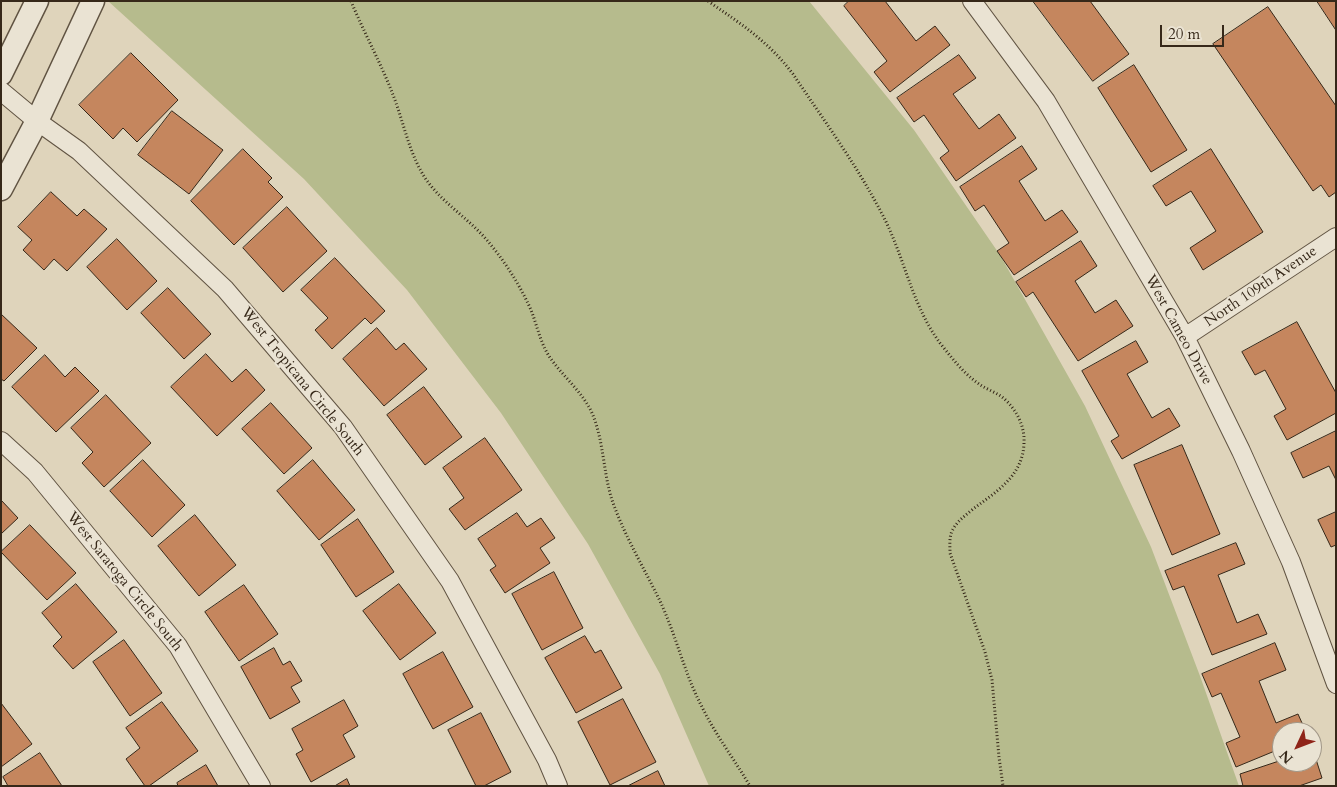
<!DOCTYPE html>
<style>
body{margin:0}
#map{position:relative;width:1337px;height:787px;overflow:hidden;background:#dfd4bb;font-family:Cardo,serif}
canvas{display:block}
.frame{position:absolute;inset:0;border:2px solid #362819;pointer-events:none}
.north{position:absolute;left:1272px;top:722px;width:50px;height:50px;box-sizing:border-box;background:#eae3d3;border:1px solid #a29889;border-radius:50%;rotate:227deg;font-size:14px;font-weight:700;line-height:20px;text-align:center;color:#362819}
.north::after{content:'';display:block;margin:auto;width:18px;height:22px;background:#8f2418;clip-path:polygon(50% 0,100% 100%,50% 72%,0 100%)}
.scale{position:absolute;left:1160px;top:25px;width:64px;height:22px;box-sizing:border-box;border:2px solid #362819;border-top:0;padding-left:6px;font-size:15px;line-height:18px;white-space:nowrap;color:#362819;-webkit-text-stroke:4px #eae3d3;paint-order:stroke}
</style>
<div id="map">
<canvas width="1337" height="787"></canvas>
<div class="frame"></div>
<div class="north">N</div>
<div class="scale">20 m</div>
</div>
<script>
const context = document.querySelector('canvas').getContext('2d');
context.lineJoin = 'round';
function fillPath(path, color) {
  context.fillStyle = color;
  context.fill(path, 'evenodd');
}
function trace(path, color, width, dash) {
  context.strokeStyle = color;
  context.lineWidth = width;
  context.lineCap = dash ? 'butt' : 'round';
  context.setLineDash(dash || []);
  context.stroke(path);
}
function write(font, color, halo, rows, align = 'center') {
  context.font = font + ' Cardo,serif';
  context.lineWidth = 4;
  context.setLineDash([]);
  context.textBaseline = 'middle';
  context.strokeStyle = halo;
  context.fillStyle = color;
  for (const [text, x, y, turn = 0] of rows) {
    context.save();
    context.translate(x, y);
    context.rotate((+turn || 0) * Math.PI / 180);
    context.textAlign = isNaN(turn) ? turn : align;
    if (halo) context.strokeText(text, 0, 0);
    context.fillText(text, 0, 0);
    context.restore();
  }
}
fillPath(new Path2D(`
 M 108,1 L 809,1 L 914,130 L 1000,255 L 1085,406 L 1151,547 L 1200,676 L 1239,786 L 709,786 L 660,674 L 588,544 L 501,413 L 407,290 L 304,179 Z`), '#b6bb8d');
const building = new Path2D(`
 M 849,1 L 885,1 L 916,41 L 935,26 L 950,45 L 890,92 L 874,72 L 887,61 L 844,6 Z
 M 1033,1 L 1090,1 L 1129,54 L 1093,81 Z
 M 1317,1 L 1336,1 L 1336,30 Z
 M 1268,7 L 1336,106 L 1336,192 L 1329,197 L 1321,185 L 1313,191 L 1213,44 Z
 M 131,53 L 178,100 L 137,142 L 123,128 L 113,139 L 79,105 Z
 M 959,55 L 976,78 L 953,94 L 979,129 L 999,114 L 1016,138 L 956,181 L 940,158 L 949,151 L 924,115 L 914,122 L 897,98 Z
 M 1134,65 L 1187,150 L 1151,172 L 1098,88 Z
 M 172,111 L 223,150 L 189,194 L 138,155 Z
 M 1022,146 L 1037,169 L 1019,181 L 1045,221 L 1062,210 L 1078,232 L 1014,275 L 997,251 L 1009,243 L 984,205 L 975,211 L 960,187 Z
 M 243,149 L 272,178 L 268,182 L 283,197 L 234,245 L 191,201 Z
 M 1211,149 L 1263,232 L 1203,270 L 1190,248 L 1216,231 L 1191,191 L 1166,206 L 1153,186 Z
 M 51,192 L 77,216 L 84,209 L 107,229 L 67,271 L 54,259 L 44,270 L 23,250 L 32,240 L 18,227 Z
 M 287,207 L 327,251 L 283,292 L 243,248 Z
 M 117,239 L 157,281 L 127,310 L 87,267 Z
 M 1081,241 L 1097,266 L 1075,281 L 1095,313 L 1116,300 L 1133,326 L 1078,361 L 1033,292 L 1026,297 L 1016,282 Z
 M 335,258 L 385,311 L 371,324 L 365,318 L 332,349 L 315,330 L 328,318 L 301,290 Z
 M 168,288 L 211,334 L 184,359 L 141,313 Z
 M 1,314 L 37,348 L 4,381 L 1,379 Z
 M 1297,322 L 1336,393 L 1336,413 L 1287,440 L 1274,416 L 1286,409 L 1265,370 L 1255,375 L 1242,352 Z
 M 377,328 L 396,350 L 404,343 L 427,369 L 384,406 L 343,359 Z
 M 1136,341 L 1148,362 L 1127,374 L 1152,418 L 1169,408 L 1180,426 L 1122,459 L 1111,441 L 1119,436 L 1082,371 Z
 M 206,354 L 232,382 L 246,369 L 265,390 L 217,436 L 171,387 Z
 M 45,355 L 65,377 L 75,367 L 99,391 L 56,432 L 12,387 Z
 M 424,387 L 462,437 L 425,465 L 387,415 Z
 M 106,395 L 151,443 L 104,487 L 82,463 L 93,452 L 71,428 Z
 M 271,403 L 312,448 L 284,474 L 242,429 Z
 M 1336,431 L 1336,480 L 1329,466 L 1303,478 L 1291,453 Z
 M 485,438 L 522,490 L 465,530 L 449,509 L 464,498 L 443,468 Z
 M 1182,445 L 1220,534 L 1172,555 L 1134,465 Z
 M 143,460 L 185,505 L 152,537 L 110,491 Z
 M 313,460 L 355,510 L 319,540 L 277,491 Z
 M 1,500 L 18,518 L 1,534 Z
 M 1336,512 L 1336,545 L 1331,547 L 1318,520 Z
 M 517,513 L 527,527 L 541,518 L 555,538 L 540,548 L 550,563 L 505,593 L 490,570 L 496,566 L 478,539 Z
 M 195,515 L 236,565 L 199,596 L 158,546 Z
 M 358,519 L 394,572 L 356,597 L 321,545 Z
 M 30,525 L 76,573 L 47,600 L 1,552 Z
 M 1236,543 L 1245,564 L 1218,575 L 1237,623 L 1258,614 L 1267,634 L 1212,655 L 1184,586 L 1173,590 L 1165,571 Z
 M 554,572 L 583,628 L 542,650 L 512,594 Z
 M 76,584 L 117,632 L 73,669 L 53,646 L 62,637 L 42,613 Z
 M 399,584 L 436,633 L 400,660 L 363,611 Z
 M 244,585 L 278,634 L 239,661 L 205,612 Z
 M 585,636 L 595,653 L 601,650 L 622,688 L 576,713 L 545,658 Z
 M 124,640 L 162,693 L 130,716 L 93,662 Z
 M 1275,643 L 1286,670 L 1259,681 L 1276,723 L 1298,714 L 1306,732 L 1282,732 L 1282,748 L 1236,767 L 1226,743 L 1240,737 L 1221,693 L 1212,697 L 1202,674 Z
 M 274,648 L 283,665 L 290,661 L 302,681 L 291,687 L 300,702 L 270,719 L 241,667 Z
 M 443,652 L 473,707 L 433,729 L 403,674 Z
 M 623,699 L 656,762 L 610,785 L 578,722 Z
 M 344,700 L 358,726 L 343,735 L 355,757 L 311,782 L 296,754 L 303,750 L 292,729 Z
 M 162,702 L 198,751 L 149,786 L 145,786 L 126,759 L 140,748 L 126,728 Z
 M 1,703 L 32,744 L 1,767 Z
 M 481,713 L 511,772 L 484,786 L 476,786 L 448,730 Z
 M 1313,750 L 1322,778 L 1299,786 L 1243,786 L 1240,774 L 1282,760 L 1282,762 L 1312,762 L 1312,751 Z
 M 40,753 L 62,786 L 8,786 L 3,777 Z
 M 206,765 L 218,786 L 178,786 L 177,783 Z
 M 658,771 L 665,786 L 628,786 Z
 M 347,779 L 350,786 L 335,786 Z`);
fillPath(building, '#c5865e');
trace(building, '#362819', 1);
const minor = new Path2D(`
 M 972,1 L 1046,101 L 1185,337 L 1241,451 L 1291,562 L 1336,684
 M 1,91 L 37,121 L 79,151 L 225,289 L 343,427 L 450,581 L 547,760 L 558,786
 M 1185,337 L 1336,237
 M 1,441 L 35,472 L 178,646 L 261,786`);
const tertiary = new Path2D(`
 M 1,74 L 37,1
 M 1,189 L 37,121 L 93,1`);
trace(minor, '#605342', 20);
trace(tertiary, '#605342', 25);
trace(new Path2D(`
 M 351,1 C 364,33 381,63 393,95 C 403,120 408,148 421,171 C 436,199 465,215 486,239 C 504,260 520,285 531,310 C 537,325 540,342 549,356 C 562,376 582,391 592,413 C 604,441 603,472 612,500 C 624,535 644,568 660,601 C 676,635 684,672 701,705 C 715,734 734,759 750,786
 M 708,1 C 741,24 768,41 793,74 C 823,119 856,164 881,212 C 904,254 911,304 940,343 C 952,358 963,373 979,384 C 986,389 995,392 1002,397 C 1016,408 1025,426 1024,443 C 1023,476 996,492 973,509 C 965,516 957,521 952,531 C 949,538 950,546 950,553 L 985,652 L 992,680 L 999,757 L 1003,786`), '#362819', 3, [1, 2.5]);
trace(minor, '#eae3d3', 18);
trace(tertiary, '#eae3d3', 22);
write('15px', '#362819', '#eae3d3', [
 ["North 109th Avenue",1261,287,-34],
 ["West Cameo Drive",1178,330,61],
 ["West Tropicana Circle South",302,382,51],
 ["West Saratoga Circle South",124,582,51]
]);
</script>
